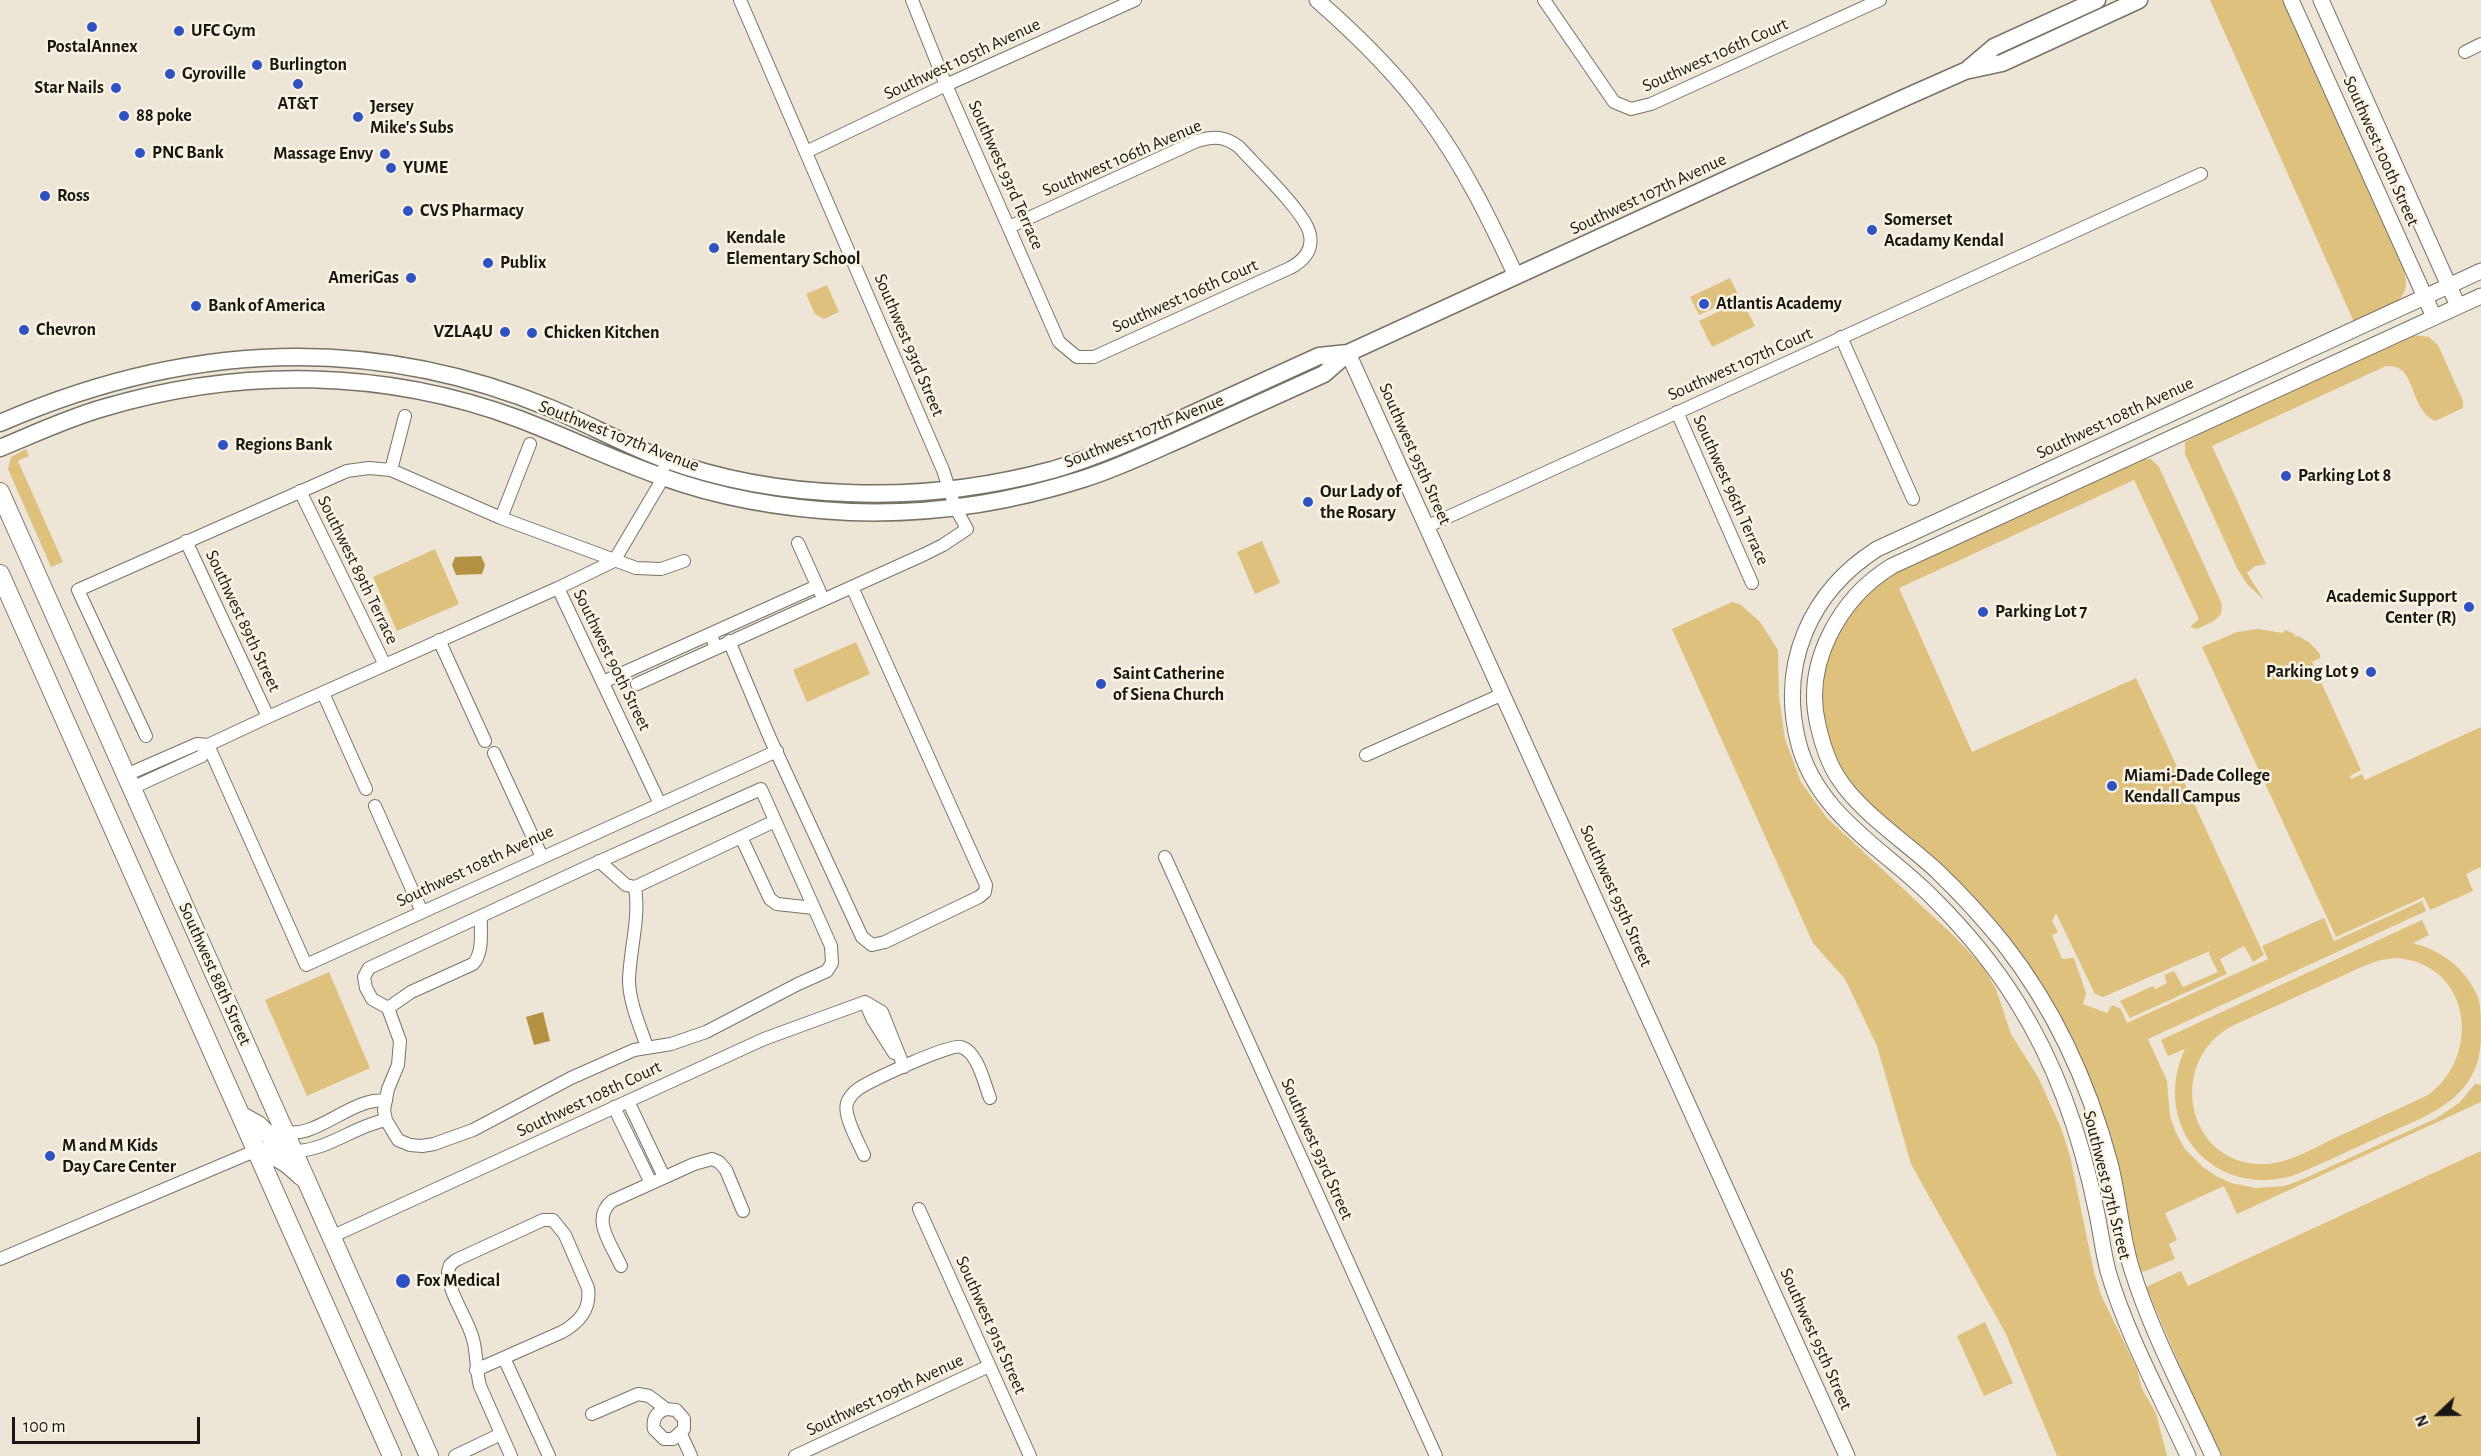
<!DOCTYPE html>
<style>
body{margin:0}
#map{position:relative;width:2481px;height:1456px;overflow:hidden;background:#ede6d7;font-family:"Alegreya Sans",sans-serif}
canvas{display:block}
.north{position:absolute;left:2409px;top:1384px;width:60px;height:60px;-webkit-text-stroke:4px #faf3e4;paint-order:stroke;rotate:248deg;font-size:16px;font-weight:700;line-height:24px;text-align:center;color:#191712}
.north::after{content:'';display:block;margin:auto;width:21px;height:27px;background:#191712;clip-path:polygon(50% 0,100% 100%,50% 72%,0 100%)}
.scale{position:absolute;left:12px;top:1417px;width:188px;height:27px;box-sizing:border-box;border:3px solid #191712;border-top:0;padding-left:8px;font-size:18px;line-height:21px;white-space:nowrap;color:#191712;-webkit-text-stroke:4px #faf3e4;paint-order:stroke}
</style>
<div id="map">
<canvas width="2481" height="1456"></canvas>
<div class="north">N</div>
<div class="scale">100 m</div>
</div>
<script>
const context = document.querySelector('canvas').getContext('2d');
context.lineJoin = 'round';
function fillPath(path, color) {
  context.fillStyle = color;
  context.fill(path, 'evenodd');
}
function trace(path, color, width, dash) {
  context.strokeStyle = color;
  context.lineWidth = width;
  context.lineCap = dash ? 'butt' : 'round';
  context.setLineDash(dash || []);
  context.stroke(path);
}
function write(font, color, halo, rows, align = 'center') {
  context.font = font + ' "Alegreya Sans",sans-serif';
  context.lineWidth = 5;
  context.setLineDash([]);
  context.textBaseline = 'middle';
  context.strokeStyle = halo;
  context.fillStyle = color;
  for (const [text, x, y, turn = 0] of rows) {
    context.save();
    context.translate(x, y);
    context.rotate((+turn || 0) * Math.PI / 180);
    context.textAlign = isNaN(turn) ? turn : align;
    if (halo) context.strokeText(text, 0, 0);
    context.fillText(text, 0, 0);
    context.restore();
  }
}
fillPath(new Path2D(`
 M 2210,0 L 2283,0 L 2404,270 C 2407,283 2408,291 2398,301 L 2354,322 Z
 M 1730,278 L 1739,296 L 1699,315 L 1690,297 Z
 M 827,285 L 839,312 L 824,319 L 815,314 L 806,294 Z
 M 1742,300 L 1755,326 L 1712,347 L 1699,321 Z
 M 2413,335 L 2429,337 L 2438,345 L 2463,401 L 2463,408 L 2435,421 C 2415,411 2416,388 2403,371 L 2397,367 L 2386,366 L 2212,446 L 2266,564 L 2255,566 L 2247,573 L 2264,600 L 2247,584 L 2237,568 L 2185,454 L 2185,442 L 2228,418 Z
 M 26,449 L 29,456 L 18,461 L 63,562 L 51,567 L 8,469 L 11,457 Z
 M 2145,459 L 2151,459 L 2159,467 L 2222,604 L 2221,614 L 2214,621 L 2197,629 L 2190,627 L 2199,619 L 2134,480 L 1899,588 L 1972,752 L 2136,678 L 2264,955 L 2253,962 L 2244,946 L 2220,959 L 2227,974 L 2130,1018 L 2120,1001 L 2153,986 L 2155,989 L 2167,983 L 2164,975 L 2174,971 L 2183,987 L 2218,972 L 2209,954 L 2210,951 L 2103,997 L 2095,994 L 2056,913 L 2052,921 L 2058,932 L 2052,935 L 2062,959 L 2074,958 L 2086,993 L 2083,1004 L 2107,1013 L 2112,1005 L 2121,1009 L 2127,1023 L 2268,959 L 2262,946 L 2324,918 L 2334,941 L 2422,901 L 2426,911 L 2148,1039 L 2167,1081 L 2170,1116 L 2176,1133 L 2185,1149 L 2203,1167 L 2216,1176 L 2231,1183 L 2256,1188 L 2284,1186 L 2301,1180 L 2437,1118 L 2460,1102 L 2475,1084 L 2481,1085 L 2481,1102 L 2237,1214 L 2224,1186 L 2165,1213 L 2177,1240 L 2169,1244 L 2175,1259 L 2143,1272 L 2140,1270 L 2134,1257 L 2119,1176 L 2015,947 L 1975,899 L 1949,873 L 1863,797 L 1847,779 L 1831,749 L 1822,709 L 1822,685 L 1826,661 L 1842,623 L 1863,596 L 1895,571 Z
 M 1262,541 L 1280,583 L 1255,594 L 1237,552 Z
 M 435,549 L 459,604 L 397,631 L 373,577 Z
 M 1732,602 L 1741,605 L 1760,622 L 1778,650 L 1779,697 L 1785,739 L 1801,782 L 1827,818 L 1953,935 L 1983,967 L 1996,989 L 2011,1034 L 2038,1077 L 2061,1128 L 2070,1156 L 2094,1272 L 2101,1295 L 2137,1369 L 2142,1389 L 2156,1413 L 2167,1456 L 2057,1456 L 2006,1334 L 1911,1164 L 1877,1046 L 1845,979 L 1813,943 L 1672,629 Z
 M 2258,629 L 2283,633 L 2285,630 L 2295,634 L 2294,637 L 2298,636 L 2310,643 L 2320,654 L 2320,658 L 2312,662 L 2361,770 L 2350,776 L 2351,779 L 2362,774 L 2365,780 L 2481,727 L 2481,867 L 2466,874 L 2473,891 L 2430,910 L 2424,897 L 2336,937 L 2202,647 L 2237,632 Z
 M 856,642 L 870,674 L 807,702 L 793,670 Z
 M 2422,920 L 2429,935 L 2413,943 C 2443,951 2468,970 2479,1000 C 2481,1011 2481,1025 2481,1036 C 2481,1101 2425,1116 2375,1139 C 2348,1151 2320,1165 2292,1176 C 2211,1198 2150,1124 2185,1049 L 2168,1056 L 2161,1040 ZM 2397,958 C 2473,965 2481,1057 2428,1095 C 2398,1109 2368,1123 2337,1137 C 2314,1148 2290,1163 2265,1164 C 2187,1167 2165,1062 2232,1026 L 2366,965 L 2381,960 Z
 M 329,972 L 370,1068 L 307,1096 L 265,1000 Z
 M 2481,1151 L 2481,1456 L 2222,1456 L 2190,1389 L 2146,1287 L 2181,1271 L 2188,1286 Z
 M 1985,1322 L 2013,1383 L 1984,1396 L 1957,1336 Z`), '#dfc17e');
fillPath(new Path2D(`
 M 481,556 L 485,565 L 482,574 L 456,575 L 452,565 L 455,557 Z
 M 543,1012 L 550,1041 L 534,1045 L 526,1017 Z`), '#b49243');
const minor = new Path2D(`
 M 912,0 L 946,85 L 1059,342 L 1077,357 L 1094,357 L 1290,268 C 1303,261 1313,251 1310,235 C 1307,214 1255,165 1239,147 C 1225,136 1214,136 1197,141 L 1009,227
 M 1544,0 L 1614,102 L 1631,109 L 1651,104 L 1880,0
 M 2465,52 L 2481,44
 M 806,152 L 946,85 L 1135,0
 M 1841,337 L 1913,499
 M 1677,412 L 1752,583
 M 391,470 L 405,416
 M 300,491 L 385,665
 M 501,518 L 530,444
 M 1426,527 L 2201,174
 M 186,541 L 268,717
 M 798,543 L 820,592
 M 614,561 L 558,588 L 660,804
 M 614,561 L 659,485 L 663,470
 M 710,634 L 817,586
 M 439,640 L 485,741
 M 729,641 L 769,736 L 862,937 L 872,945 L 885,942 L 979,897 L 985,892 L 986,885 L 852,587
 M 603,682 L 710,634 L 716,647
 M 637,684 L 925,554 L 943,545 L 967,529 L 955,507 L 943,470 L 740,0
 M 323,693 L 366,789
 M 146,736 L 78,590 L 347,471 L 369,468 L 391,470 L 501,518 L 636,568 L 661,569 L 684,561
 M 208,745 L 306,965 L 777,751
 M 494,753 L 542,857
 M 1366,755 L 1503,694
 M 126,775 L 197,744 L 208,745 L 268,717 L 558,588
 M 132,788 L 202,756 L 208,745
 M 761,789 L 831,946 L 832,963 L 827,971 L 798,984 L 706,1032 L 671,1044 L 634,1050 L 571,1078 L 473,1130 L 434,1144 L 422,1146 L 410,1145 L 398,1140 L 386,1120 L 384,1110 L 388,1089 L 398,1065 L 400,1041 L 388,1008 L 372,999 L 366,988 L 364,977 L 369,968 L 587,867 Z
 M 375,806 L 422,912
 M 741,837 L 770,899 L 777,904 L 814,908
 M 1165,857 L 1436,1456
 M 599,861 L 626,885 L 635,887 L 775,821
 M 635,887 C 640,919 630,948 629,980 C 629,1002 640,1026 647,1047
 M 865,1002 L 882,1012 L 904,1067
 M 865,1002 L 873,1020 L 894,1053
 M 388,1008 L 411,992 L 473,964 C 484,952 480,932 481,916
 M 628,1101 L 664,1177
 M 614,1107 L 651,1183
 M 284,1131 C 315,1141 352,1096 386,1101
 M 294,1151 C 327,1151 354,1126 386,1120
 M 864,1155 C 859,1143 843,1116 847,1103 C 849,1097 853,1093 858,1089 C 870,1081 950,1043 961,1047 C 978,1052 984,1083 990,1098
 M 919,1209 L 1030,1456
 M 331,1237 L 764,1039 L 865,1002
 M 0,1259 L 257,1150
 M 621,1266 C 612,1245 590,1219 612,1201 L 694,1164 L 712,1159 L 719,1162 L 726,1170 L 743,1211
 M 504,1358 L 549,1456
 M 476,1370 L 562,1332 C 580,1322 591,1309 588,1288 L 565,1235 L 553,1220 L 543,1220 L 456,1260 L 450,1265 L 448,1272 C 449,1295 467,1317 473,1339 C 477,1354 476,1371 480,1386 L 511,1456
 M 592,1414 L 638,1394 L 649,1396 L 666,1409 L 676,1410 L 684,1419 L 684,1429 L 673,1439 L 664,1439 L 654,1429 C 652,1419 656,1412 666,1409
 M 681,1434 L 691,1456
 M 455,1456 L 501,1434
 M 795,1456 L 989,1366`);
const tertiary = new Path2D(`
 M 1317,0 C 1357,35 1396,73 1427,116 C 1464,166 1490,220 1516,276
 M 2291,0 L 2434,317
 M 2321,0 L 2458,306
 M 1348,353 L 1847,1456
 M 2188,1456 C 2161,1397 2126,1333 2108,1271 C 2103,1252 2101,1233 2097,1214 C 2082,1139 2058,1067 2017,1002 C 1994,965 1965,930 1934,899 C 1885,849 1816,815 1798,741 C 1779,663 1810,592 1877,549 L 2481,271
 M 2213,1456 C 2185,1395 2152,1334 2132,1270 C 2121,1235 2119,1198 2110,1163 C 2089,1084 2054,1008 2004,944 C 1983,918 1961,894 1937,871 C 1907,843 1860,812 1839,779 C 1828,763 1822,743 1818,725 C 1803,663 1840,598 1892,566 L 2481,296`);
const secondary = new Path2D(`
 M 1968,69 L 1994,47 L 2097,0
 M 0,423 C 181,344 365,332 550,408 C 589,424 625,445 664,459 C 721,480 786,491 847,493 C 916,496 985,488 1052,470 C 1096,457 1139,438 1181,419 C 1227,398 1273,377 1319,356 L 1348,353
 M 0,448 C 34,434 68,418 103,408 C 240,367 385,369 519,419 C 566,437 612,459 660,476 C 720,498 786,509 850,512 C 928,515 1008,503 1083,479 C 1118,468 1151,452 1185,437 C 1231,416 1278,395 1324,374 L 1348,353 L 1904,98 L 1965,71 L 2002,63 L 2139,0`);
const primary = new Path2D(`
 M 0,492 L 429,1456
 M 0,574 L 392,1456
 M 242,1116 L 258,1125 L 273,1139 L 294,1151
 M 257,1150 C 276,1155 288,1163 302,1177`);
trace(minor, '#797366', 14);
trace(tertiary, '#797366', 17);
trace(secondary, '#797366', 19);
trace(primary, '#797366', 20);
trace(minor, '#fff', 12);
trace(tertiary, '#fff', 15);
trace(secondary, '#fff', 16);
trace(primary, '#fff', 18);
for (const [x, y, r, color] of [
 [92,27,6,"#2e52c2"],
 [179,31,6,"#2e52c2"],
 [257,65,6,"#2e52c2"],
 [170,74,6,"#2e52c2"],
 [298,84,6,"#2e52c2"],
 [116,88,6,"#2e52c2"],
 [124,116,6,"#2e52c2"],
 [358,117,6,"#2e52c2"],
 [140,153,6,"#2e52c2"],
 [385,154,6,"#2e52c2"],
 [391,168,6,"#2e52c2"],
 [45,196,6,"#2e52c2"],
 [408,211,6,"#2e52c2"],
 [1872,230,6,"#2e52c2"],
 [714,248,6,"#2e52c2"],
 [488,263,6,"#2e52c2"],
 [411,278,6,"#2e52c2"],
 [1704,304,6,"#2e52c2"],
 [196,306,6,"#2e52c2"],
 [24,330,6,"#2e52c2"],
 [505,332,6,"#2e52c2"],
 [532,333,6,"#2e52c2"],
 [223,445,6,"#2e52c2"],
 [2286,476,6,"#2e52c2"],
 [1308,502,6,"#2e52c2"],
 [2469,607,6,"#2e52c2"],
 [1983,612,6,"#2e52c2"],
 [2371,672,6,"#2e52c2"],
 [1101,684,6,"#2e52c2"],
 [2112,786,6,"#2e52c2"],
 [50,1156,6,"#2e52c2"],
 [403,1281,8,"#2e52c2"]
]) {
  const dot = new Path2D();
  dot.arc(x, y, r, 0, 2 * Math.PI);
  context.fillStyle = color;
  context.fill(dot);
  trace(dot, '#faf3e4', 2);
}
write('bold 18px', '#191712', '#faf3e4', [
 ["UFC Gym",191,31],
 ["PostalAnnex",92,47,"center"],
 ["Burlington",269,65],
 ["Gyroville",182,74],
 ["Star Nails",104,88,"right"],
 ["AT&T",298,104,"center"],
 ["Jersey",370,107],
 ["Mike's Subs",370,128],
 ["88 poke",136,116],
 ["PNC Bank",152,153],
 ["Massage Envy",373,154,"right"],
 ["YUME",403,168],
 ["Ross",57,196],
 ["CVS Pharmacy",420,211],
 ["Somerset",1884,220],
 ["Acadamy Kendal",1884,241],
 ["Kendale",726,238],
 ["Elementary School",726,259],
 ["Publix",500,263],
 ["AmeriGas",399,278,"right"],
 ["Atlantis Academy",1716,304],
 ["Bank of America",208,306],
 ["Chevron",36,330],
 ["VZLA4U",493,332,"right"],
 ["Chicken Kitchen",544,333],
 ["Regions Bank",235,445],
 ["Parking Lot 8",2298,476],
 ["Our Lady of",1320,492],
 ["the Rosary",1320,513],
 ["Academic Support",2457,597,"right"],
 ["Center (R)",2457,618,"right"],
 ["Parking Lot 7",1995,612],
 ["Parking Lot 9",2359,672,"right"],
 ["Saint Catherine",1113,674],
 ["of Siena Church",1113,695],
 ["Miami-Dade College",2124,776],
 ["Kendall Campus",2124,797],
 ["M and M Kids",62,1146],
 ["Day Care Center",62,1167],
 ["Fox Medical",416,1281]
], 'left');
write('18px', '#191712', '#faf3e4', [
 ["Southwest 106th Court",1715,55,-24],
 ["Southwest 105th Avenue",962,59,-25],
 ["Southwest 100th Street",2381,151,66],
 ["Southwest 106th Avenue",1122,158,-23],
 ["Southwest 93rd Terrace",1006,175,66],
 ["Southwest 107th Avenue",1648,194,-25],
 ["Southwest 106th Court",1185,296,-24],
 ["Southwest 93rd Street",909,345,67],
 ["Southwest 107th Court",1740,364,-24],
 ["Southwest 108th Avenue",2115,418,-25],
 ["Southwest 107th Avenue",1144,431,-22],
 ["Southwest 107th Avenue",619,436,21],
 ["Southwest 95th Street",1415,454,66],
 ["Southwest 96th Terrace",1731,490,66],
 ["Southwest 89th Terrace",358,570,64],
 ["Southwest 89th Street",243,621,65],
 ["Southwest 90th Street",612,660,64],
 ["Southwest 108th Avenue",475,866,-25],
 ["Southwest 95th Street",1616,896,66],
 ["Southwest 88th Street",215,974,66],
 ["Southwest 108th Court",589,1099,-25],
 ["Southwest 93rd Street",1317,1149,66],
 ["Southwest 97th Street",2107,1185,76],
 ["Southwest 91st Street",991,1325,66],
 ["Southwest 95th Street",1816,1339,66],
 ["Southwest 109th Avenue",885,1395,-25]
]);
</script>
